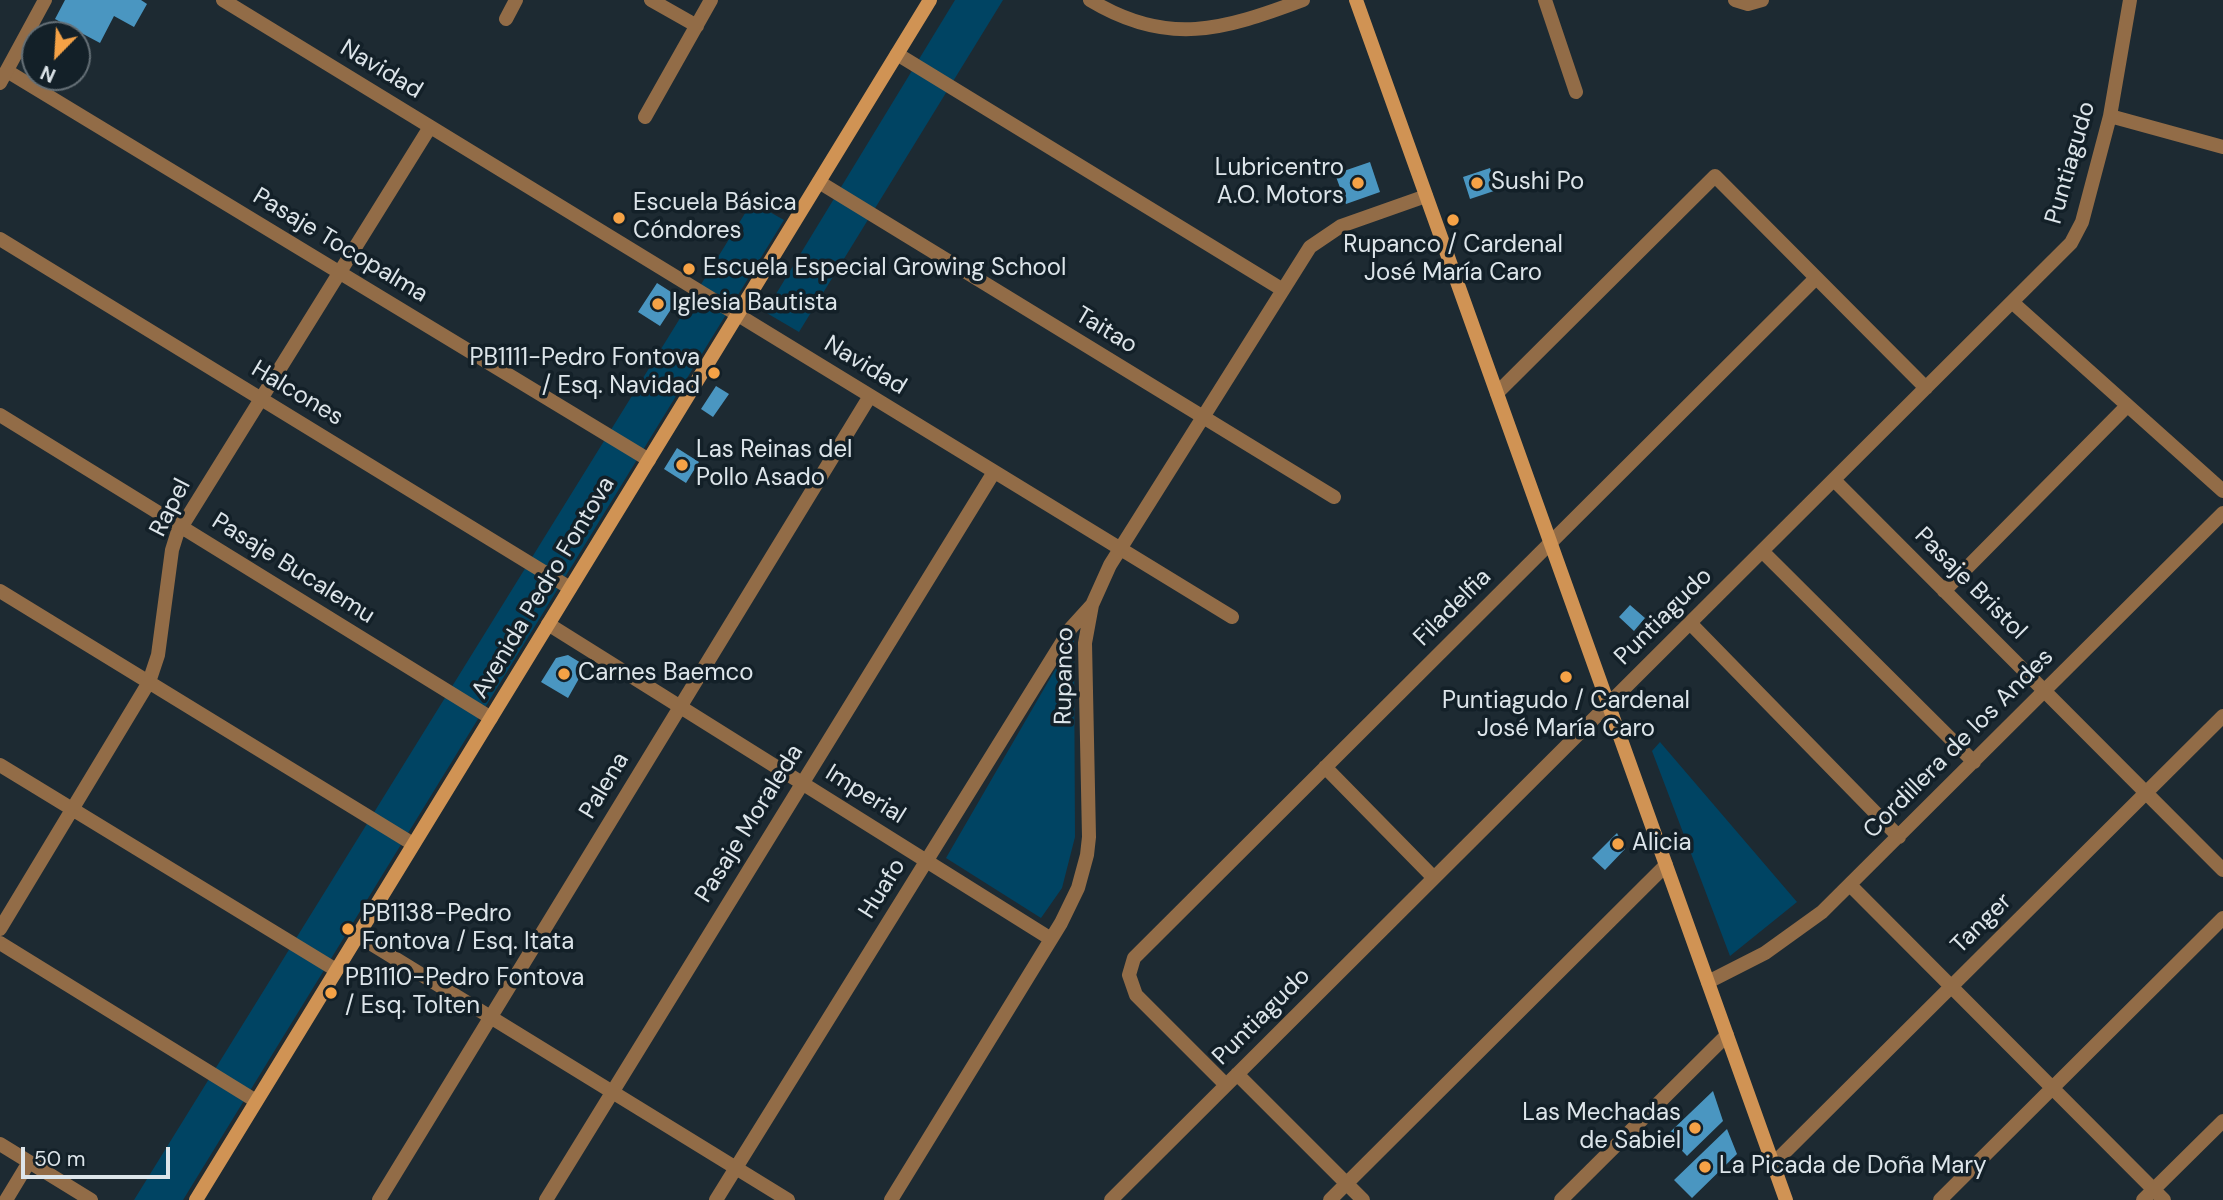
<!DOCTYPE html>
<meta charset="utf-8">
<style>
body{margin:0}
#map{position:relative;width:2223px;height:1200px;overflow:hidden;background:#1d2a32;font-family:"DM Sans",sans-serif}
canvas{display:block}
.north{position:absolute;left:21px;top:21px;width:70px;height:70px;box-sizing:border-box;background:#132028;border:2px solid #646f76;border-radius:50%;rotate:204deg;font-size:19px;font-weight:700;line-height:28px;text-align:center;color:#dde5ea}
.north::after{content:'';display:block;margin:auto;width:24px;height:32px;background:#f5a246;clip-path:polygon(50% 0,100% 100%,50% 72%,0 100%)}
.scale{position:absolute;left:21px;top:1147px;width:149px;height:32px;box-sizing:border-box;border:4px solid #dde5ea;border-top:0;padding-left:9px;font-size:21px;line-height:24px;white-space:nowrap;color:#dde5ea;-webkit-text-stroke:5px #132028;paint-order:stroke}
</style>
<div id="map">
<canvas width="2223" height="1200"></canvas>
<div class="north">N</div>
<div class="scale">50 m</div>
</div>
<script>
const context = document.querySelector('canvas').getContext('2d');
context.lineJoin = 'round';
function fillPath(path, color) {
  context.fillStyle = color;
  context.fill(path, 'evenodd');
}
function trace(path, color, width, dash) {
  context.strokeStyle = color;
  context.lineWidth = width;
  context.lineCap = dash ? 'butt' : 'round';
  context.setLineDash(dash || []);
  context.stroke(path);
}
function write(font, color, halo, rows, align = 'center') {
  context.font = font + ' "DM Sans",sans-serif';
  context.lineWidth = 7;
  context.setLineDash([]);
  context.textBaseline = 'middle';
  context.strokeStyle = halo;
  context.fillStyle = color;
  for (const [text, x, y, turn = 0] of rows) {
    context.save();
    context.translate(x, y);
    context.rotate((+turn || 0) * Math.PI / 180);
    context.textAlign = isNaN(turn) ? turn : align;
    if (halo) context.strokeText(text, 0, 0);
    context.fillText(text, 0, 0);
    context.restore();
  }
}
fillPath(new Path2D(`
 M 955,0 L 1003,0 L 799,332 L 765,312 Z
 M 752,202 L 784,220 L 183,1200 L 134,1200 Z
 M 1074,637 L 1075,837 L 1062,888 L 1041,918 L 946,858 Z
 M 1660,742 L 1797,902 L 1730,956 L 1652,751 Z`), '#004463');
fillPath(new Path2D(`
 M 65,0 L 141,0 L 147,4 L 134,27 L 114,16 L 100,43 L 55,19 Z
 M 1370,162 L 1380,192 L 1346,204 L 1335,174 Z
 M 1490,168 L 1497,190 L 1470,199 L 1463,177 Z
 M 657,283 L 679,297 L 660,326 L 638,312 Z
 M 716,386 L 729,394 L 713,417 L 701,409 Z
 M 677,448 L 699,462 L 686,483 L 664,469 Z
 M 1630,605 L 1645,618 L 1634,631 L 1619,617 Z
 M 568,655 L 586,666 L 568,698 L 541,682 L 556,658 Z
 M 1617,833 L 1625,849 L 1605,870 L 1592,858 Z
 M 1713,1091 L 1723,1121 L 1687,1156 L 1667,1135 Z
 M 1727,1129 L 1737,1154 L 1692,1198 L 1674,1180 Z`), '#4a96c1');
trace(new Path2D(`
 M 223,0 L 1232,617
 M 651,0 L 697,26
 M 1090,0 C 1168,47 1223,30 1303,0
 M 1545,0 L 1576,92
 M 1735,0 L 1748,4 L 1762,0
 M 506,19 L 516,0
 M 897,54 L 1283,290
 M 7,71 L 649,460
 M 2110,116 L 2223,147
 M 645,117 L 711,0
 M 819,182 L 1334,497
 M 0,239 L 570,588
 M 2012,302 L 2223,491
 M 1497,393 L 1715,176 L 1926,388
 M 0,415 L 491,718
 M 1834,480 L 2223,870
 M 1762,551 L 1974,762
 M 0,591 L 413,844
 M 1944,591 L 2127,406
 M 1690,623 L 1899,837
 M 548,624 L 1051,939
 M 0,765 L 336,970
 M 1325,767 L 1434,878
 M 1850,885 L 2164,1200
 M 0,929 L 149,682 L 158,655 L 172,550 L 177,534 L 430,127
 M 357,935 L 788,1200
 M 0,943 L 256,1101
 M 1708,982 L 1765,953 L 1822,912 L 2223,513
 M 1237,1074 L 1363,1200
 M 1226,1085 L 1136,995 L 1129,975 L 1134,958 L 1816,278
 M 0,1144 L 91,1200
 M 1773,1164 L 2223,716
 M 6,1200 L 29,1162
 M 379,1200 L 870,396
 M 546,1200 L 994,472
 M 716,1200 L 1071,628 L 1091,606
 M 891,1200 L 1061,923 L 1078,888 L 1087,855 L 1089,837 L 1085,643 L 1092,605 L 1110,565 L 1310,247 L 1341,226 L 1426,196
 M 1111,1200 L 2071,243 L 2082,222 L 2110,116 L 2130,0
 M 1330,1200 L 1666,865
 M 1561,1200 L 1727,1035
 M 1940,1200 L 2223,918
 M 2143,1200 L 2223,1121`), '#926c47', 14);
trace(new Path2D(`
 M 0,83 L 45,0`), '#926c47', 14);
trace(new Path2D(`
 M 1356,0 L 1786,1200
 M 196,1200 L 930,0`), '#d09354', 14);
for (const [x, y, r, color] of [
 [1358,183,7,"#f5a246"],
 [1477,183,7,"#f5a246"],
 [619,218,7,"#f5a246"],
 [1453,220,7,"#f5a246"],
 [689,269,7,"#f5a246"],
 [658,304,7,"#f5a246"],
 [714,373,7,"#f5a246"],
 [682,465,7,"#f5a246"],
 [564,674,7,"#f5a246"],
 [1566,677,7,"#f5a246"],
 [1618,844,7,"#f5a246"],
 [348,929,7,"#f5a246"],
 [331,993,7,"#f5a246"],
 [1695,1128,7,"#f5a246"],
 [1705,1167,7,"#f5a246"]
]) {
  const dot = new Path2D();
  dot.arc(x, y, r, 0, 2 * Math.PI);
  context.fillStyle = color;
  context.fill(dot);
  trace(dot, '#132028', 2.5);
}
write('24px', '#dde5ea', '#132028', [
 ["Navidad",381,70,31],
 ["Puntiagudo",2071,163,-74],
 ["Pasaje Tocopalma",340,246,31],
 ["Taitao",1106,331,31],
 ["Navidad",865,366,31],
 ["Halcones",297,394,31],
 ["Rapel",171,508,-63],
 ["Pasaje Bucalemu",293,569,32],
 ["Pasaje Bristol",1970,584,45],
 ["Avenida Pedro Fontova",544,588,-59],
 ["Filadelfia",1453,608,-45],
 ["Puntiagudo",1664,617,-45],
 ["Rupanco",1065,676,-89],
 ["Cordillera de los Andes",1959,744,-45],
 ["Palena",605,786,-59],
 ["Imperial",865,795,32],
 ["Pasaje Moraleda",750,824,-58],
 ["Huafo",883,889,-58],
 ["Tanger",1982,924,-45],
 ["Puntiagudo",1262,1017,-45]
]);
write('24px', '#dde5ea', '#132028', [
 ["Lubricentro",1344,169,"right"],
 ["A.O. Motors",1344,197,"right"],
 ["Sushi Po",1491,183],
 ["Escuela Básica",633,204],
 ["Cóndores",633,232],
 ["Rupanco / Cardenal",1453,246,"center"],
 ["José María Caro",1453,274,"center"],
 ["Escuela Especial Growing School",703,269],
 ["Iglesia Bautista",672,304],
 ["PB1111-Pedro Fontova",700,359,"right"],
 ["/ Esq. Navidad",700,387,"right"],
 ["Las Reinas del",696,451],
 ["Pollo Asado",696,479],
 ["Carnes Baemco",578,674],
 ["Puntiagudo / Cardenal",1566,702,"center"],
 ["José María Caro",1566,730,"center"],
 ["Alicia",1632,844],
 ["PB1138-Pedro",362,915],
 ["Fontova / Esq. Itata",362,943],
 ["PB1110-Pedro Fontova",345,979],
 ["/ Esq. Tolten",345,1007],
 ["Las Mechadas",1681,1114,"right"],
 ["de Sabiel",1681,1142,"right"],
 ["La Picada de Doña Mary",1719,1167]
], 'left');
</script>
